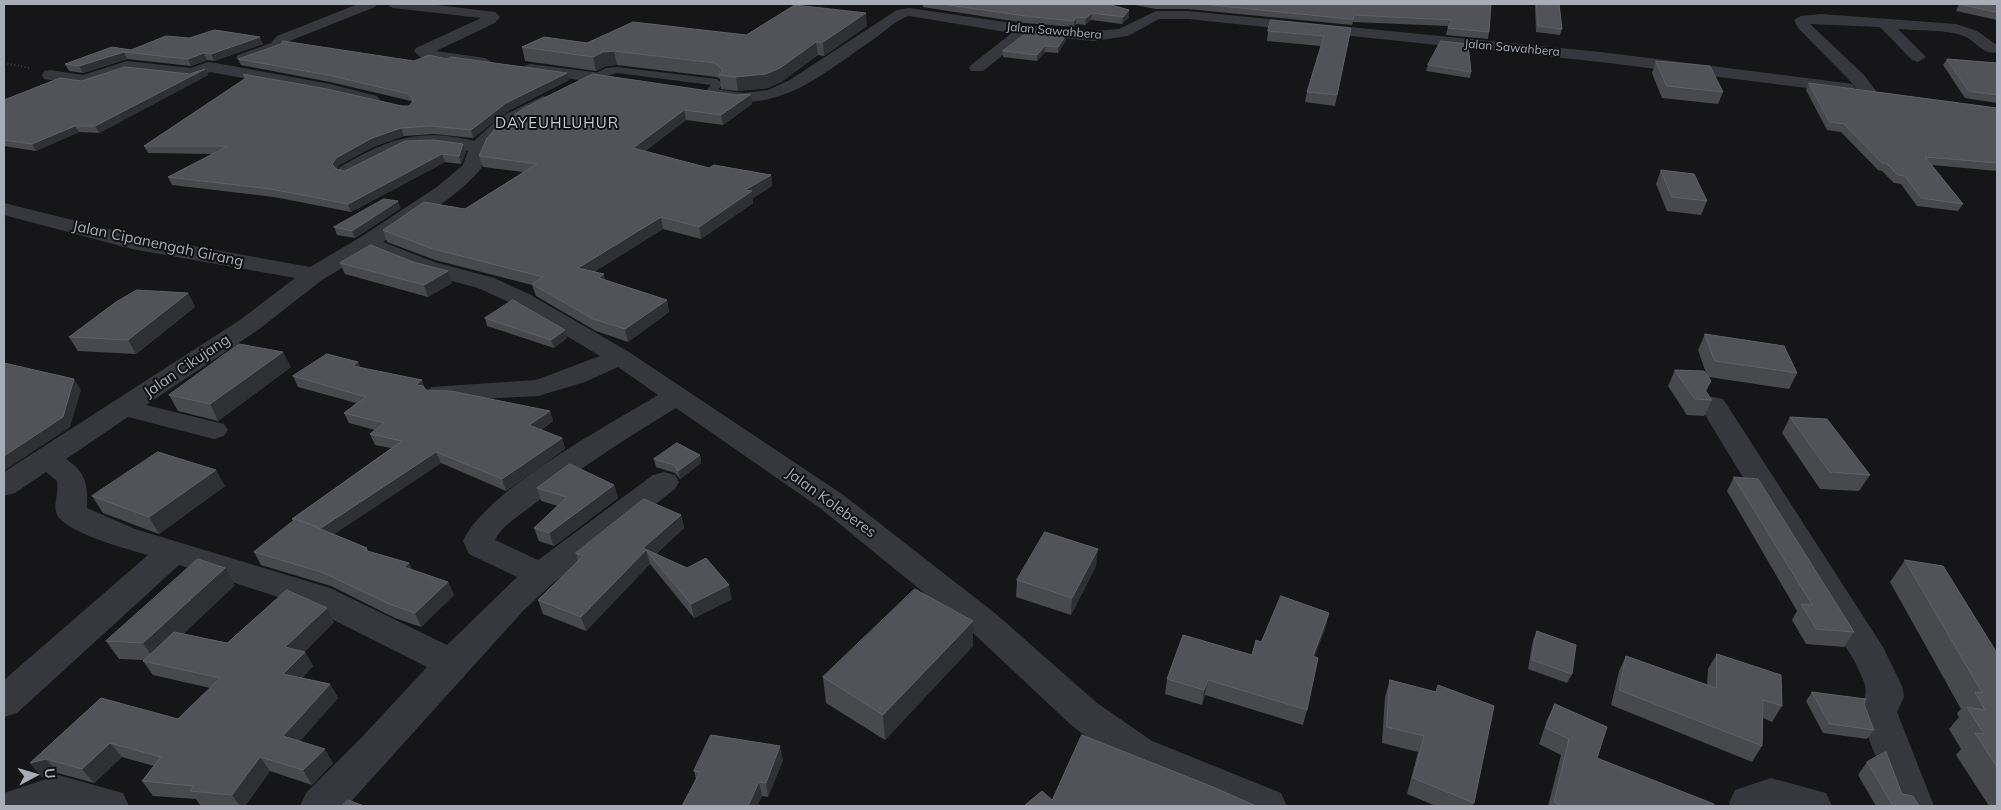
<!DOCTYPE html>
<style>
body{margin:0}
#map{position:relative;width:2001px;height:810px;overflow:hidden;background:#161618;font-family:Mulish,sans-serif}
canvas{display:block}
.frame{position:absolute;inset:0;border:5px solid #a8adb8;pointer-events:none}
.north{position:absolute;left:10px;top:750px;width:50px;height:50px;-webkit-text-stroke:4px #111113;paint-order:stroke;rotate:84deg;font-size:14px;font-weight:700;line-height:20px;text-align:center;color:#a8adb8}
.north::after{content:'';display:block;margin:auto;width:18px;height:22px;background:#a8adb8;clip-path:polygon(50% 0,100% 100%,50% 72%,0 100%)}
</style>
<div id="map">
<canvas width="2001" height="810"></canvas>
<div class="frame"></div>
<div class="north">U</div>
</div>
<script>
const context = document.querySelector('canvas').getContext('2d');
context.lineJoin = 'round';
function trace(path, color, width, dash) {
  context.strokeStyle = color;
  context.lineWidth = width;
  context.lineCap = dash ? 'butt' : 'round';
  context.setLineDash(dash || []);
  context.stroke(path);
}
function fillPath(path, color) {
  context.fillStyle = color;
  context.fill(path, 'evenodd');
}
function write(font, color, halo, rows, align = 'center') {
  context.font = font + ' Mulish,sans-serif';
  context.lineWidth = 4;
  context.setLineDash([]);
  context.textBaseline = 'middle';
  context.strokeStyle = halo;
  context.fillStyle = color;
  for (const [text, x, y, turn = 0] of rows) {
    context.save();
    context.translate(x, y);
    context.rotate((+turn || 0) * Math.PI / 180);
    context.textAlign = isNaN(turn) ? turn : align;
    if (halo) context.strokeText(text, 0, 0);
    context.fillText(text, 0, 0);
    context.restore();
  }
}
trace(new Path2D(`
 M 4,63 L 30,68`), '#3d3f44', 2, [1, 2.5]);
fillPath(new Path2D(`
 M 617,67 L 717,79 L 723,84 L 713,95 L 709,96 L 704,93 L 711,85 L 617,73 L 593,80 L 588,77 L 606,68 Z`), '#37383d');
fillPath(new Path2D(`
 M 358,4 L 377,4 L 375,7 L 287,42 L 283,49 L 244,63 L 236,58 L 238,55 L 271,43 L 277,36 Z
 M 386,4 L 429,4 L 495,12 L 500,17 L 495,23 L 436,51 L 485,58 L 493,63 L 485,68 L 426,59 L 420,57 L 414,51 L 416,48 L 481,18 L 393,8 Z
 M 909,8 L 1025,25 L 1094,31 L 1119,29 L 1156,11 L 1188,11 L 1601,52 L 1846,83 L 1852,84 L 1855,88 L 1852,92 L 1846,93 L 1601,62 L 1188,19 L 1159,19 L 1128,36 L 1094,41 L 1028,35 L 983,71 L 971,71 L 969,68 L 971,65 L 1012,33 L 909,16 C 897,19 884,32 874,39 C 819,76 780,115 709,98 L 706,94 L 709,90 L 715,89 L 744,93 L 768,90 L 788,81 L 897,10 Z
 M 1821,14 L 1956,24 L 1977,31 L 1997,45 L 1997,52 C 1983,56 1976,41 1964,36 C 1944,29 1919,31 1898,29 L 1926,57 L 1918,62 L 1912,60 L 1880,27 L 1810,24 L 1864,75 L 1876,91 L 1873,95 L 1861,95 L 1852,83 L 1798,28 L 1794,20 L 1801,16 Z
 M 127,61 L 191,68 L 208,62 L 216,63 L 330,84 L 377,96 L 380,100 L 377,104 L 371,105 L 328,94 L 210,72 L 193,78 L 128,71 L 84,85 L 44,79 L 42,75 L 44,71 L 50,70 L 83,75 Z
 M 530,64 L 593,72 L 599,73 L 601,77 L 599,81 L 593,82 L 524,72 L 522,69 L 524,66 Z
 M 543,96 L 549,97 L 552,101 L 549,105 C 528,116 504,126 489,146 C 484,153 485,164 479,171 C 454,200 415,220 383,242 L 434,262 L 494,278 L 529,294 L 629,352 L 842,494 L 996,614 L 1097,703 L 1152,741 L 1281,793 L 1287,806 L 1223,806 L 1124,765 L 1071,725 L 972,632 L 820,508 L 676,408 C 625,439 575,471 529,508 C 517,517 502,526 495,540 L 538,560 L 653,475 L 664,472 L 675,475 L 679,482 L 675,489 L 553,583 L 523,611 L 347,806 L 300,806 L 306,793 L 362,737 L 427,667 L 306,606 L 179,565 L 17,713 L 4,717 L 4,680 L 148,555 C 130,550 59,531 56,512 C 54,502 59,491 57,481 L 46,472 L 15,493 L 4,496 L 4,472 L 240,320 L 295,278 L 132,249 L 4,215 L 4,203 L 133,235 L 310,267 L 359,238 L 437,187 L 463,165 L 468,151 C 449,148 429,143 410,147 C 388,152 360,180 340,175 L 337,171 L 340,167 C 387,140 418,127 474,141 L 500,117 ZM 369,252 L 418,272 L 478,288 L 513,304 L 600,356 L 536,380 L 431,387 L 427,393 L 431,399 L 441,401 L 538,396 L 585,382 L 618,367 L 658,395 C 607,426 488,489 463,541 L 469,554 L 517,577 L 447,645 L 330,588 L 135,529 L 87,508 C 88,485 86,472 66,459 L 128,417 L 214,439 L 224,436 L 228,430 L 224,424 L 146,405 L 258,330 L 322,280 Z
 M 1713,397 L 1723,399 L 1727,405 L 1883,647 L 1902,686 L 1904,697 L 1897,712 L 1934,806 L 1894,806 L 1859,712 C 1871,688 1865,685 1855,662 L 1699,405 L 1703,399 Z
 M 58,775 L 123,793 L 129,806 L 4,806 L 4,793 Z
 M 1771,778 L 1826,793 L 1832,806 L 1730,806 L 1729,803 L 1735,790 Z`), '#37383d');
fillPath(new Path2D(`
 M 923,4 L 1108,4 L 1129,10 L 1129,17 L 1122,24 L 1091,20 L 1085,25 L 1076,24 L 1074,27 L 1025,23 L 923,7 Z
 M 1129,4 L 1491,4 L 1489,32 L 1488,39 L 1446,35 L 1448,26 L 1353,22 L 1352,25 L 1188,9 L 1156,9 Z
 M 1535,4 L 1559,4 L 1562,29 L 1560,35 L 1536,32 Z
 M 1959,4 L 1997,4 L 1997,20 L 1956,11 Z
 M 867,26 L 824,56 L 818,55 L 781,82 L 768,88 L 738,91 L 721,89 L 720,79 L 717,77 L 617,65 L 606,66 L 596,71 L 525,61 L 522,47 L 746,35 Z
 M 1351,28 L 1335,106 L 1305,102 L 1307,92 L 1321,46 L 1267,41 L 1268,31 Z
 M 1066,35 L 1066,40 L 1058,53 L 1045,52 L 1037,61 L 1003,57 L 1003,51 Z
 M 189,38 L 263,44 L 214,61 L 207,60 L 191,66 L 127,59 L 83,73 L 69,71 L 65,64 Z
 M 238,59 L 414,61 L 569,80 L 508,111 L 473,138 L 434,134 L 404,136 L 375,146 L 339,165 L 337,169 L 345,171 L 463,144 L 466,152 L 461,164 L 445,162 L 351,212 L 274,197 L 172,185 L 168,177 L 213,154 L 148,153 L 144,146 L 245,79 L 243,74 L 402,106 L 409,106 L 412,102 L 411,101 L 330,82 L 241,65 Z
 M 1947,59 L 1997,63 L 1997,103 L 1965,98 L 1943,65 Z
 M 1656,61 L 1723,92 L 1718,104 L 1662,98 L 1652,73 Z
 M 1428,65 L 1471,72 L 1470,78 L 1426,71 Z
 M 205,69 L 208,75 L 99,133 L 79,132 L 36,151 L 4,146 L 4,100 L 81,81 L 190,74 Z
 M 1809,83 L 1997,108 L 1997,171 L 1932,165 L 1963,204 L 1958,211 L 1917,206 L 1901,184 L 1894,183 L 1882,171 L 1878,170 L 1841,132 L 1827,130 L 1806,90 Z
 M 752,104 L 723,125 L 686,120 L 645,151 L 709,168 L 771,175 L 772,186 L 753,198 L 753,203 L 701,239 L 663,229 L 594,272 L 605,280 L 667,300 L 669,312 L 628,342 L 596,331 L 536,296 L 532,285 L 435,260 L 387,242 L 383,230 L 465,209 L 523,172 L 483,167 L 479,156 L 496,128 Z
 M 1661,170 L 1707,201 L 1701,215 L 1667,211 L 1656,184 Z
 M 401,208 L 355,238 L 337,235 L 334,227 Z
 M 413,262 L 452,283 L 428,297 L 345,274 L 340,263 Z
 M 188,293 L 195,307 L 136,354 L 78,351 L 69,337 Z
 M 485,318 L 567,338 L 554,348 L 487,326 Z
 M 1705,334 L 1797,373 L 1789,389 L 1709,377 L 1711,381 L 1706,392 L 1712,400 L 1704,416 L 1687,415 L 1668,386 L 1675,370 L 1706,373 L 1698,350 Z
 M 358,362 L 360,367 L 424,388 L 426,390 L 550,411 L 553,421 L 541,430 L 562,438 L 565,449 L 506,491 L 441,463 L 334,534 L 367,548 L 368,551 L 409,563 L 412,570 L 448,582 L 454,595 L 421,627 L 395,618 L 331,586 L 261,565 L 254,552 L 294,521 L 292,519 L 391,448 L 375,445 L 370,434 L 375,430 L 349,423 L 344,413 L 356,403 L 298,387 L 293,376 Z
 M 291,367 L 218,421 L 178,411 L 169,395 Z
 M 1790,417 L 1870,475 L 1859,491 L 1820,489 L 1782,433 Z
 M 700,455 L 701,463 L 680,479 L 675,473 L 656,467 L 654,459 Z
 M 1734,477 L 1854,632 L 1844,647 L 1806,644 L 1792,620 L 1797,611 L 1727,491 Z
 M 614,485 L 618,498 L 554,546 L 539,541 L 534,528 L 558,506 L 541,501 L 537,488 Z
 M 225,486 L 159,534 L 103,513 L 92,496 Z
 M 681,515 L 684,528 L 656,554 L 732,599 L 694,618 L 650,564 L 586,631 L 543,614 L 538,600 L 578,561 L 576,553 Z
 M 1905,560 L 1997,653 L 1997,806 L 1989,806 L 1956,755 L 1961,749 L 1949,729 L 1959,717 L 1957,713 L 1961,709 L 1890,582 Z
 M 1096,566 L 1071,615 L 1016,597 L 1017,580 Z
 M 235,585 L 183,634 L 227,643 L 334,622 L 304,652 L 305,652 L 313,666 L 302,678 L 330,684 L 338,698 L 300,741 L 333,763 L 312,785 L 270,771 L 245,806 L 213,806 L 200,805 L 196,799 L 153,796 L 142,781 L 154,766 L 122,757 L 94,783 L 58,773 L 42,777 L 30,763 L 178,719 L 210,688 L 153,675 L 143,661 L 144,660 L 119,659 L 106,641 Z
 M 1329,613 L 1325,629 L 1314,657 L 1307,710 L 1303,725 L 1205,695 L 1202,705 L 1165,694 L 1167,679 L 1252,655 L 1261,642 Z
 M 973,621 L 973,646 L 885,740 L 826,703 L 823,677 Z
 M 1537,631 L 1572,674 L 1567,683 L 1528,669 L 1533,640 Z
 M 1717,654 L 1782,706 L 1772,722 L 1763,718 L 1762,746 L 1752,762 L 1611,705 L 1619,671 L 1626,656 L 1707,685 L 1708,669 Z
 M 1390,680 L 1436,692 L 1438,685 L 1474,803 L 1472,806 L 1436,806 L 1407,794 L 1418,752 L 1382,743 L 1385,697 Z
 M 1812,692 L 1864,704 L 1874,730 L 1867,739 L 1823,733 L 1806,701 Z
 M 1555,704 L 1597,758 L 1714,806 L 1548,806 L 1561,755 L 1539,744 L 1547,720 Z
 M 783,760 L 768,797 L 762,796 L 757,806 L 682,806 L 696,779 L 694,771 Z
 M 1867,762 L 1902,794 L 1919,806 L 1876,806 L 1858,775 Z`), '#47494d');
fillPath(new Path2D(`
 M 1129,10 L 1129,17 L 1122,24 L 1123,17 Z
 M 866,13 L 867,26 L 824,56 L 823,42 Z
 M 1092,13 L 1091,20 L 1085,25 L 1086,18 Z
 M 1076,17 L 1076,24 L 1074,27 L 1074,21 Z
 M 1066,35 L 1066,40 L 1058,53 L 1058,47 Z
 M 260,37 L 263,44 L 214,61 L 211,54 Z
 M 816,42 L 818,55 L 781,82 L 768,88 L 738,91 L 736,77 Z
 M 1045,46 L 1045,52 L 1037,61 L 1037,55 Z
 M 614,51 L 617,65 L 606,66 L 596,71 L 593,57 L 603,52 Z
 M 124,52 L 127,59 L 83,73 L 79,66 Z
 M 204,53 L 207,60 L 191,66 L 188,59 Z
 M 205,69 L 208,75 L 99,133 L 95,126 Z
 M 567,73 L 569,80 L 508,111 L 473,138 L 471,130 L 506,103 Z
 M 751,94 L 752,104 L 723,125 L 721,115 Z
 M 684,110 L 686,120 L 635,158 L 633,148 Z
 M 75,126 L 79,132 L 36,151 L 32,144 Z
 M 401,128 L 404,136 L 375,146 L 339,165 L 336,172 L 332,164 L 336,158 L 372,138 Z
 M 463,144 L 466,152 L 461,164 L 459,156 Z
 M 442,154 L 445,162 L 351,212 L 348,204 Z
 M 771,175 L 772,186 L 753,198 L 753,203 L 701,239 L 699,227 L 745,190 Z
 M 398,201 L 401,208 L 355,238 L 352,231 Z
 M 661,217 L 663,229 L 581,280 L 578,268 Z
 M 448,271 L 452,283 L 428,297 L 424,285 Z
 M 604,274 L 607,286 L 599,278 Z
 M 188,293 L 195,307 L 136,354 L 128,340 Z
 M 667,300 L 669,312 L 628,342 L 625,329 Z
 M 565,330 L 567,338 L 554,348 L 551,340 Z
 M 283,352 L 291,367 L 218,421 L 210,404 Z
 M 358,362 L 362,373 L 353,366 Z
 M 74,379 L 81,390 L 70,427 L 4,471 L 4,456 Z
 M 422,380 L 426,391 L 416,385 Z
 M 550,411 L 553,421 L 532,436 L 529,425 Z
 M 562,438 L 565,449 L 506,491 L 502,479 Z
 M 436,452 L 441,463 L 327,539 L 321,528 Z
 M 700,455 L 701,463 L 680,479 L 678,471 Z
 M 216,470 L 225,486 L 159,534 L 149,517 Z
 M 614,485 L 618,498 L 554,546 L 549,533 Z
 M 681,515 L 684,528 L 652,557 L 646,550 L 650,564 L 586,631 L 581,617 L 643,548 Z
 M 1098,549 L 1096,566 L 1071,615 L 1072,598 Z
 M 409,563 L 415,576 L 404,567 Z
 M 225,568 L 235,585 L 155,660 L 143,643 Z
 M 448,582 L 454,595 L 421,627 L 415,613 Z
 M 729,585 L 732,599 L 694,618 L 691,604 Z
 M 327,608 L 334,622 L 294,661 L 285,647 Z
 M 1329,613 L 1325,629 L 1309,672 L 1313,656 Z
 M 973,621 L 973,646 L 885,740 L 883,715 Z
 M 305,652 L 313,666 L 291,689 L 283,674 Z
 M 1208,680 L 1205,695 L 1202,705 L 1204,690 Z
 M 330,684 L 338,698 L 292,750 L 283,736 Z
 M 110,743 L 122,757 L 94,783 L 82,769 Z
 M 780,746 L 783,760 L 768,797 L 766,783 Z
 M 325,749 L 333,763 L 312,785 L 303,770 Z
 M 260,757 L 270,771 L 245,806 L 240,806 L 232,795 Z
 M 46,759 L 58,773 L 42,777 L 30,763 Z
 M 759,782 L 762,796 L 757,806 L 748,806 Z`), '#2f3033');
const building = new Path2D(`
 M 942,4 L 1108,4 L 1129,10 L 1123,17 L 1092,13 L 1086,18 L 1076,17 L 1074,21 L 1025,16 Z
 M 1202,4 L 1491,4 L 1489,32 L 1448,28 L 1452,20 L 1354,15 L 1353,19 Z
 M 1537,4 L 1559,4 L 1562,29 L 1538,26 Z
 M 1959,4 L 1997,4 L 1997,12 Z
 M 795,5 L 866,13 L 823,42 L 816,42 L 780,68 L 766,74 L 736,77 L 719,75 L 723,70 L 715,63 L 614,51 L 603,52 L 593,57 L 522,47 L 544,37 L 587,43 L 633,22 L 746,35 Z
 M 1271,20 L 1351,28 L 1337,95 L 1307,92 L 1324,36 L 1268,31 Z
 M 215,30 L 260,37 L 211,54 L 204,53 L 188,59 L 124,52 L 79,66 L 65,64 L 112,47 L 131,50 L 166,36 L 189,38 Z
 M 1029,31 L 1066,35 L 1058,47 L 1045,46 L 1037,55 L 1003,51 Z
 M 283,41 L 414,61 L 429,55 L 447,59 L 451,57 L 567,73 L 506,103 L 471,130 L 431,126 L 401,128 L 372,138 L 336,158 L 332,164 L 336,169 L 345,171 L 405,141 L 434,140 L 463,144 L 459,156 L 442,154 L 348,204 L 271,189 L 168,177 L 228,146 L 144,146 L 246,78 L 243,74 L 327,89 L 402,106 L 409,106 L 413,101 L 409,94 L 328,75 L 238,59 L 281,44 Z
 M 1441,41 L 1468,44 L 1471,72 L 1428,65 Z
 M 1947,59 L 1997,63 L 1997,95 L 1969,91 Z
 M 1656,61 L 1710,66 L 1723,92 L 1667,86 Z
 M 125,67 L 190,74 L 205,69 L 95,126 L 75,126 L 32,144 L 4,140 L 4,100 L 60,78 L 81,81 Z
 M 593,74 L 736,95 L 751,94 L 721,115 L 684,110 L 633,148 L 709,168 L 714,165 L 771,175 L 745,190 L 752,191 L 699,227 L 661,217 L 578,268 L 604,274 L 599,278 L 667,300 L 625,329 L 593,319 L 532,284 L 543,277 L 430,248 L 383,230 L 424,202 L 465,209 L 537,164 L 479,156 L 487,138 L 496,128 L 524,108 Z
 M 1809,83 L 1997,108 L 1997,163 L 1925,157 L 1963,204 L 1921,198 L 1905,176 L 1898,175 L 1886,163 L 1882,163 L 1844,124 L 1830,122 Z
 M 1661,170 L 1694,174 L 1707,201 L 1672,197 Z
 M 384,199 L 398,201 L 352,231 L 334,227 Z
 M 371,245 L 413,262 L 448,271 L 424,285 L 340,263 Z
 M 137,290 L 188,293 L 128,340 L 69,337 L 116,302 Z
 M 513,300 L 565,330 L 551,340 L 485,318 Z
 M 1705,334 L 1784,346 L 1797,373 L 1715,361 Z
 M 239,344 L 283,352 L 210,404 L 169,395 Z
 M 327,354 L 358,362 L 353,366 L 422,380 L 416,385 L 423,386 L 426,390 L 451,391 L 550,411 L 529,425 L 562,438 L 502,479 L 436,452 L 321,528 L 296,519 L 292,519 L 402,441 L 370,434 L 384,423 L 344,413 L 366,397 L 293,376 Z
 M 4,363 L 74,379 L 63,417 L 4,456 Z
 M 1675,370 L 1704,371 L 1711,381 L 1705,390 L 1712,400 L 1695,399 Z
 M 1790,417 L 1827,419 L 1870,475 L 1830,472 Z
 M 677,443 L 700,455 L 678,471 L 674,465 L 654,459 Z
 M 158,452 L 216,470 L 149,517 L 92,496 Z
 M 570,464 L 614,485 L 549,533 L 534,528 L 567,497 L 537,488 Z
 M 1734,477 L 1758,479 L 1854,632 L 1816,629 L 1801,604 L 1812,605 Z
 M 644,499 L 681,515 L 643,548 L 687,568 L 706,558 L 729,585 L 691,604 L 646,550 L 581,617 L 538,600 L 583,556 L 576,553 Z
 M 296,519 L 367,548 L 364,550 L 409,563 L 404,567 L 448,582 L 415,613 L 389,604 L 324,573 L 254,552 Z
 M 1045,532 L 1098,549 L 1072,598 L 1017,580 Z
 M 198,559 L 225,568 L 143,643 L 106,641 Z
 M 1905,560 L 1943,566 L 1997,653 L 1997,767 L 1975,733 L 1984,734 L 1967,707 L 1985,710 L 1975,692 L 1982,693 Z
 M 915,589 L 973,621 L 883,715 L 823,677 Z
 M 287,590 L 327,608 L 285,647 L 305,652 L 283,674 L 330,684 L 283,736 L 325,749 L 303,770 L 260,757 L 232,795 L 190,791 L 194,786 L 142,781 L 161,757 L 110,743 L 82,769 L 46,759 L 30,763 L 101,698 L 178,719 L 220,678 L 143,661 L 174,632 L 227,643 Z
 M 1281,596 L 1329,613 L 1313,656 L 1318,658 L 1307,710 L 1208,680 L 1204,690 L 1167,679 L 1183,635 L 1252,655 L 1256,640 L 1261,642 Z
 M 1537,631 L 1576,645 L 1572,674 L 1532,660 Z
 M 1717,654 L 1781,675 L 1782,706 L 1763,700 L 1762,746 L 1619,690 L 1626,656 L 1716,688 Z
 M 1390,680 L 1436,692 L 1438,685 L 1494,706 L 1474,803 L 1413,778 L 1424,736 L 1387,727 Z
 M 1812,692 L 1866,699 L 1864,704 L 1874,730 L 1830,724 Z
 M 1555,704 L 1607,727 L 1597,758 L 1714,804 L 1714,806 L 1562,806 L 1554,802 L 1569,739 L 1546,728 Z
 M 711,735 L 780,746 L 766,783 L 759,782 L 748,806 L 682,806 L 700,772 L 694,771 Z
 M 1082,735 L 1213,787 L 1256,806 L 1024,806 L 1042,791 L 1052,800 Z
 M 1886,752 L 1902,794 L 1913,796 L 1919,806 L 1893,806 L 1867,762 Z
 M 348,800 L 364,806 L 342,806 Z`);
fillPath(building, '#525359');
trace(building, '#5f6168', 1);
write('12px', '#a8adb8', '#111113', [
 ["Jalan Sawahbera",1054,31,5],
 ["Jalan Sawahbera",1512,48,5]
]);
context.letterSpacing = '1px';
write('15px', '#c9ccd4', '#111113', [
 ["DAYEUHLUHUR",557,123]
]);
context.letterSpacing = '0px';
write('15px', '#a8adb8', '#111113', [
 ["Jalan Cipanengah Girang",158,244,12],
 ["Jalan Cikujang",187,366,-34],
 ["Jalan Koleberes",831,503,36]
]);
</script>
